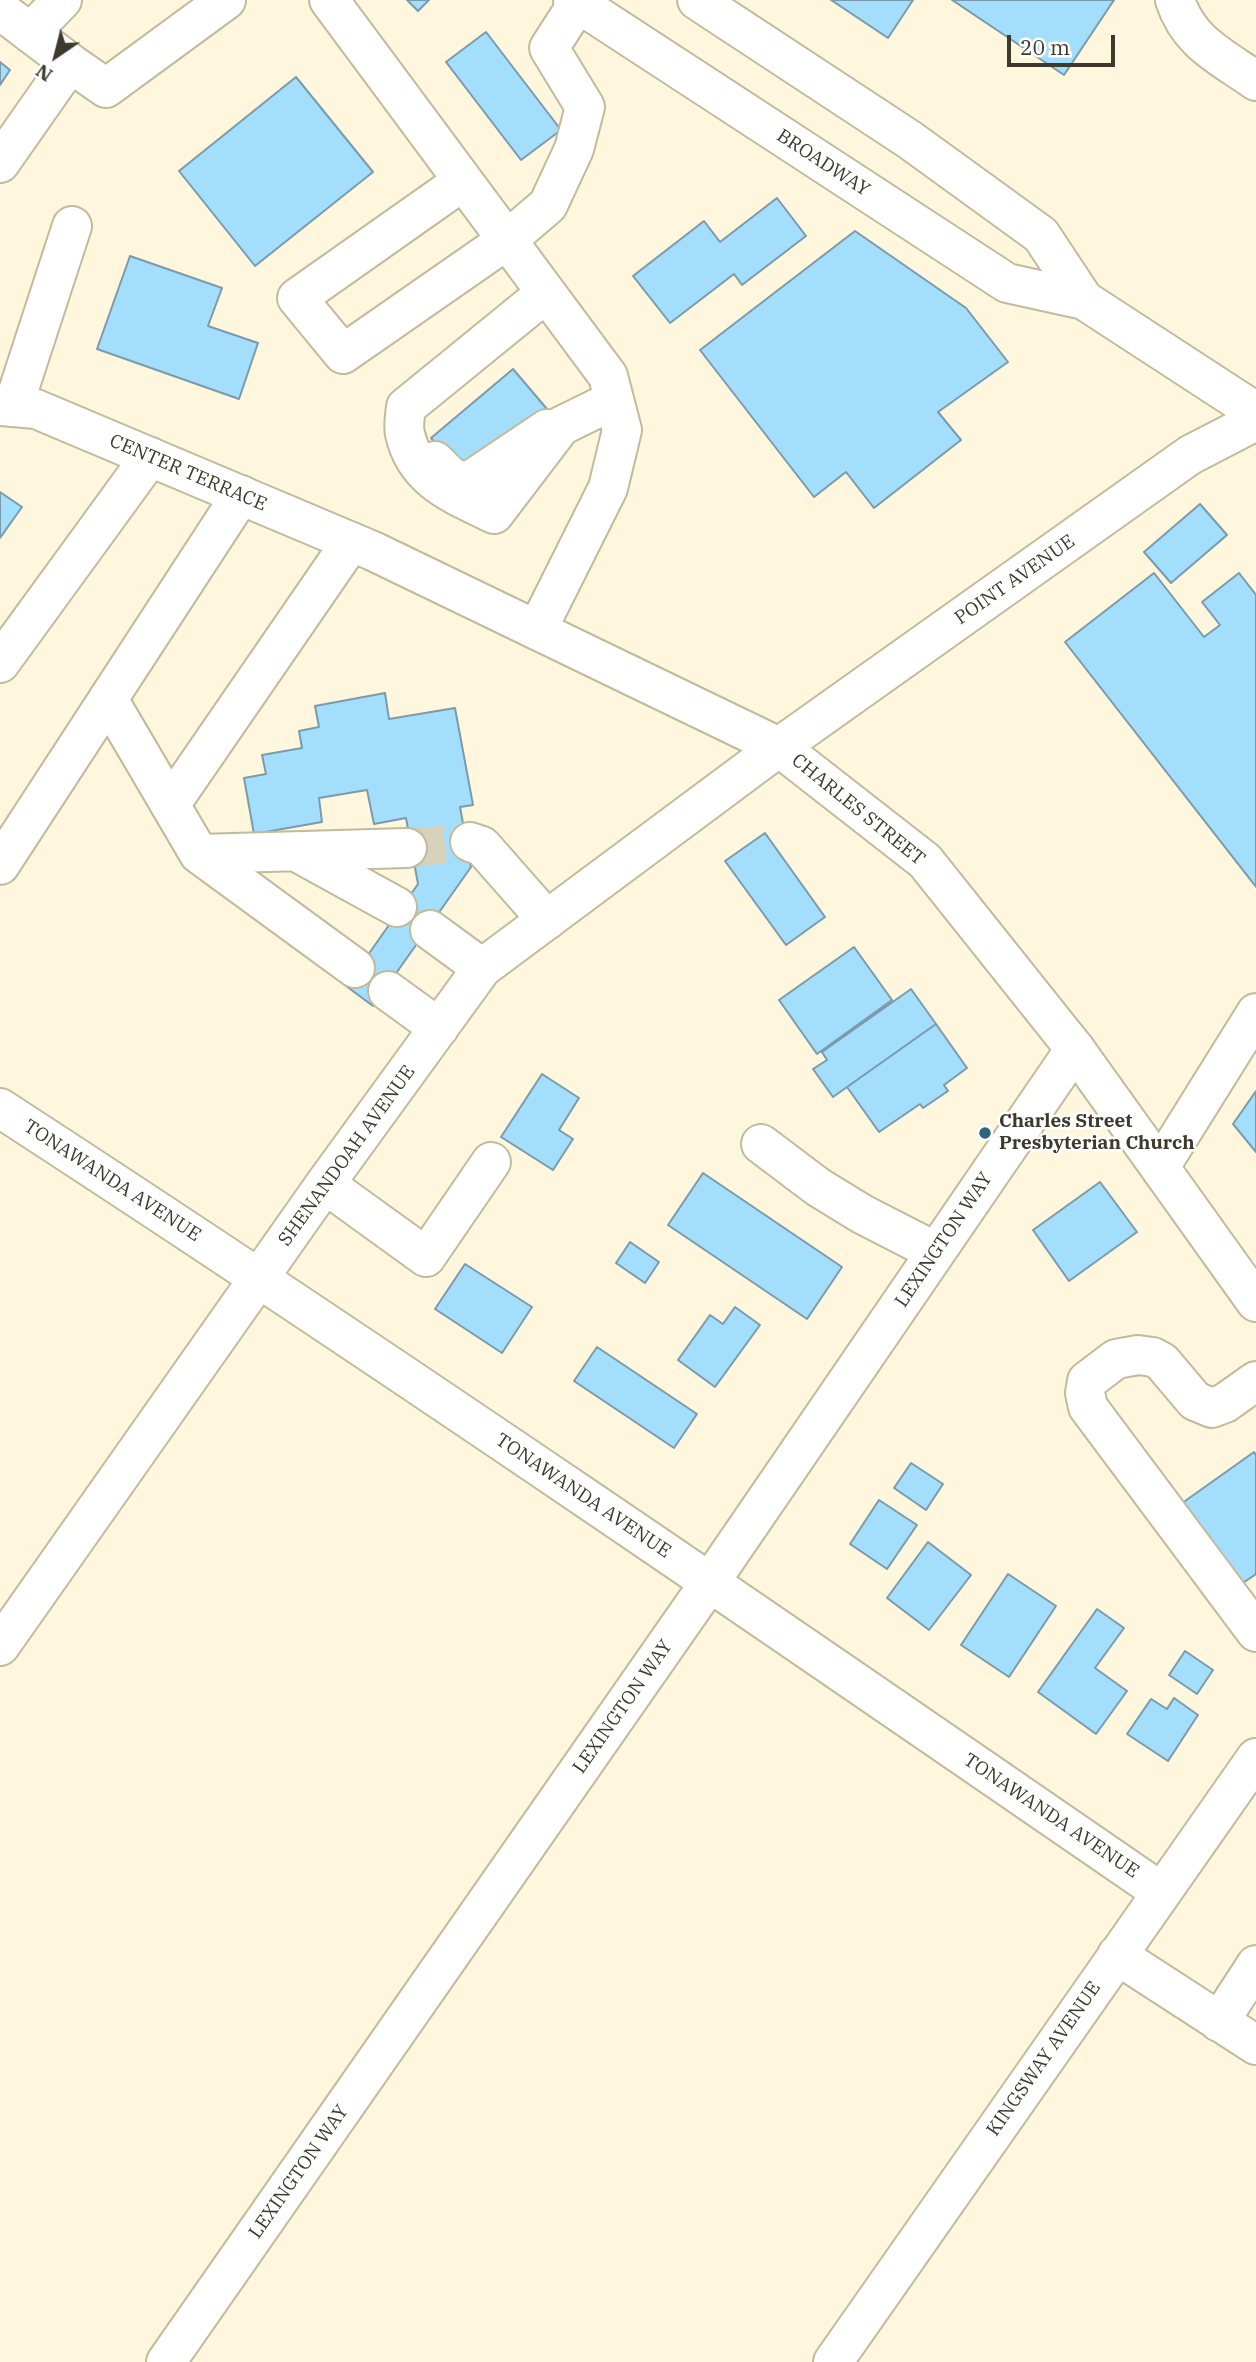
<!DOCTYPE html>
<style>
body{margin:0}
#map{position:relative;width:1256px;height:2362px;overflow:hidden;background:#fef7dd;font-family:"IBM Plex Serif",serif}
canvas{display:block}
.north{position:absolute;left:21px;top:21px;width:70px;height:70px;-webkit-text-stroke:5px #fff;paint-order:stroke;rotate:215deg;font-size:19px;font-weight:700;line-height:28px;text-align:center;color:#3d3a2d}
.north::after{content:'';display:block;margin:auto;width:24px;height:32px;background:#3d3a2d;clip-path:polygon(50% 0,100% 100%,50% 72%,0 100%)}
.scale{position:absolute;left:1007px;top:35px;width:108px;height:32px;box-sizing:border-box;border:4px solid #3d3a2d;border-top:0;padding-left:9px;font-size:21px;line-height:24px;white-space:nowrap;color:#3d3a2d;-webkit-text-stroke:5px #fff;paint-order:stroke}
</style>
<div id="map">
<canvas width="1256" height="2362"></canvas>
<div class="north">N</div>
<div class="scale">20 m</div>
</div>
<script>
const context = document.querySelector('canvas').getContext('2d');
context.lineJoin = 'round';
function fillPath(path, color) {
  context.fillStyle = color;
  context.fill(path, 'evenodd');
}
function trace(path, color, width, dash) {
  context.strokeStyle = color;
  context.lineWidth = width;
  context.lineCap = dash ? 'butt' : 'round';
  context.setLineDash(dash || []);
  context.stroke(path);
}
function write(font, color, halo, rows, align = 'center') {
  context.font = font + ' "IBM Plex Serif",serif';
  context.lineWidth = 5;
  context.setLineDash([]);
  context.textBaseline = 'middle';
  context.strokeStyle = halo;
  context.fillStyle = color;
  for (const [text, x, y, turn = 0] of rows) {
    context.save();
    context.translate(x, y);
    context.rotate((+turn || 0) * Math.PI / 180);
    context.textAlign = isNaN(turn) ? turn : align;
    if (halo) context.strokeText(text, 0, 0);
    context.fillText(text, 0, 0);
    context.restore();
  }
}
const building = new Path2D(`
 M 407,0 L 429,0 L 418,11 Z
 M 831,0 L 913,0 L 888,38 Z
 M 952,0 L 1114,0 L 1064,75 Z
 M 486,32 L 561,130 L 521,160 L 446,62 Z
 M 0,62 L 10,70 L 0,85 Z
 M 296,77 L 373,172 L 255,266 L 179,171 Z
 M 777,198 L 806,236 L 742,285 L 734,274 L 670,323 L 633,276 L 704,221 L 720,242 Z
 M 855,231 L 966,308 L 1008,362 L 938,412 L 961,440 L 874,508 L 846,472 L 814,497 L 700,350 Z
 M 130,256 L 222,288 L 208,326 L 258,343 L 239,399 L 97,349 Z
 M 513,369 L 547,409 L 465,478 L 431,438 Z
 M 0,492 L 22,507 L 0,538 Z
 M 1200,504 L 1227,535 L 1171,583 L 1144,552 Z
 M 1154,573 L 1204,637 L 1220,625 L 1202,602 L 1239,573 L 1256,595 L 1256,887 L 1065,642 Z
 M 385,693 L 389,719 L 455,708 L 473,805 L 460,807 L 471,867 L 373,1006 L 346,986 L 418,884 L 406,818 L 374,824 L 367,790 L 319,798 L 322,822 L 254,834 L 244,778 L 266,774 L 262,755 L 302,748 L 299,731 L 319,727 L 315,706 Z
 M 765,833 L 825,917 L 786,945 L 725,861 Z
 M 854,947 L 892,1000 L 817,1054 L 779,1000 Z
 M 911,989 L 936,1024 L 833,1097 L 813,1069 L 827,1060 L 822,1052 Z
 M 936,1024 L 967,1068 L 944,1085 L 948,1091 L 923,1108 L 920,1104 L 879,1132 L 847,1087 Z
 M 542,1074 L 579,1098 L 559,1130 L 573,1139 L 553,1170 L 501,1137 Z
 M 1256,1091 L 1256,1152 L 1233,1124 Z
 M 703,1173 L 842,1267 L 807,1319 L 668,1225 Z
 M 1100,1182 L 1137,1232 L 1069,1281 L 1033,1230 Z
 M 630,1242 L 659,1262 L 645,1283 L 616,1263 Z
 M 465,1264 L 532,1307 L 502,1353 L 435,1309 Z
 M 735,1307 L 760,1325 L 715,1387 L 678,1360 L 710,1315 L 723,1324 Z
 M 597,1347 L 697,1414 L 674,1448 L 574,1381 Z
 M 1254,1452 L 1256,1455 L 1256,1574 L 1237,1587 L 1178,1506 Z
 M 911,1463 L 943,1484 L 926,1510 L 894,1488 Z
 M 879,1500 L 917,1525 L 887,1569 L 850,1544 Z
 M 928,1542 L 971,1575 L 929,1630 L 887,1598 Z
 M 1008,1574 L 1056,1606 L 1009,1677 L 961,1645 Z
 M 1097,1609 L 1124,1628 L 1095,1668 L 1127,1691 L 1096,1734 L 1038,1692 Z
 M 1185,1651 L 1213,1670 L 1197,1694 L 1169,1675 Z
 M 1174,1698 L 1198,1715 L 1168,1761 L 1127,1734 L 1151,1699 L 1167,1709 Z`);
fillPath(building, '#a4defd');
trace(building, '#7b9aab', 2);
trace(new Path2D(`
 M 407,848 L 470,842`), '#d7d1ba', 38, [38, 19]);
const minor = new Path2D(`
 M 329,0 L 608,376 L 622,430 L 608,488 L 537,630
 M 1175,0 C 1189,43 1221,56 1256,81
 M 0,10 L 70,63 L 0,163
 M 30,33 L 62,0
 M 70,63 L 106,88 L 226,0
 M 463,181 L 297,298 L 343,354 L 507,240 L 548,205 L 574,149 L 585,107 L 549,48 L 578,3
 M 546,293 L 406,407 C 405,416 403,426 405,434 C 416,482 456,495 494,514 L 561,426 L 614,400
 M 13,407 L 72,226
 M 435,461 L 452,478 L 468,482 L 547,429
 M 0,663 L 150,457
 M 108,699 L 199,854 L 355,968
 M 170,805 L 351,542
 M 470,842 L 482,846 L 547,920
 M 297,852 L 397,907
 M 199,854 L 407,848
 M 0,865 L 241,495
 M 430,930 L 482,968
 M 388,991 L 439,1028
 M 0,1108 C 392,1363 776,1627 1161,1892
 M 761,1144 L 818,1187 L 862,1214 L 936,1252
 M 1160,1167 L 1256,1013
 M 325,1184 L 426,1257 L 491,1162
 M 1256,1381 L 1225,1403 L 1212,1408 L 1195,1401 L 1162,1362 L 1153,1357 L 1138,1355 L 1116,1359 L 1087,1381 L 1085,1393 L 1088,1407 L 1256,1632
 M 0,1646 L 325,1184 L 482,968 L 779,747 L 1190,455 L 1256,421
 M 1117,1955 L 1256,2045
 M 1219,2022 L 1256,1965
 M 166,2362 L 710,1582 L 1075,1049
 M 833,2362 L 1256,1758`);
const major = new Path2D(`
 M 573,0 L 1007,283 L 1084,300 L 1256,412
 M 697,0 L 910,140 L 1041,235 L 1084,300
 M 0,406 L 36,409 L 373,551 L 779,747 L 925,861 L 1075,1049 L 1256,1302`);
trace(minor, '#c2ba9b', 42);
trace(major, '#c2ba9b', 42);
trace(minor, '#fff', 38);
trace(major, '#fff', 38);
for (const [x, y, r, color] of [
 [985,1133,7,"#2d637e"]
]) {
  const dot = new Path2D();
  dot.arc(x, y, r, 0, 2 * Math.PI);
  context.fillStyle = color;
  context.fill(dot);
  trace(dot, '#fff', 2.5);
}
write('19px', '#3d3a2d', '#fff', [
 ["BROADWAY",823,163,33],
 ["CENTER TERRACE",188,473,23],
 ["POINT AVENUE",1015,580,-35],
 ["CHARLES STREET",858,810,39],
 ["SHENANDOAH AVENUE",347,1156,-54],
 ["TONAWANDA AVENUE",112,1181,33],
 ["LEXINGTON WAY",944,1240,-56],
 ["TONAWANDA AVENUE",583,1496,34],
 ["LEXINGTON WAY",623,1707,-55],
 ["TONAWANDA AVENUE",1051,1816,34],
 ["KINGSWAY AVENUE",1044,2059,-55],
 ["LEXINGTON WAY",299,2172,-55]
]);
write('bold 19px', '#3d3a2d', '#fff', [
 ["Charles Street",999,1122],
 ["Presbyterian Church",999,1144]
], 'left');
</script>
